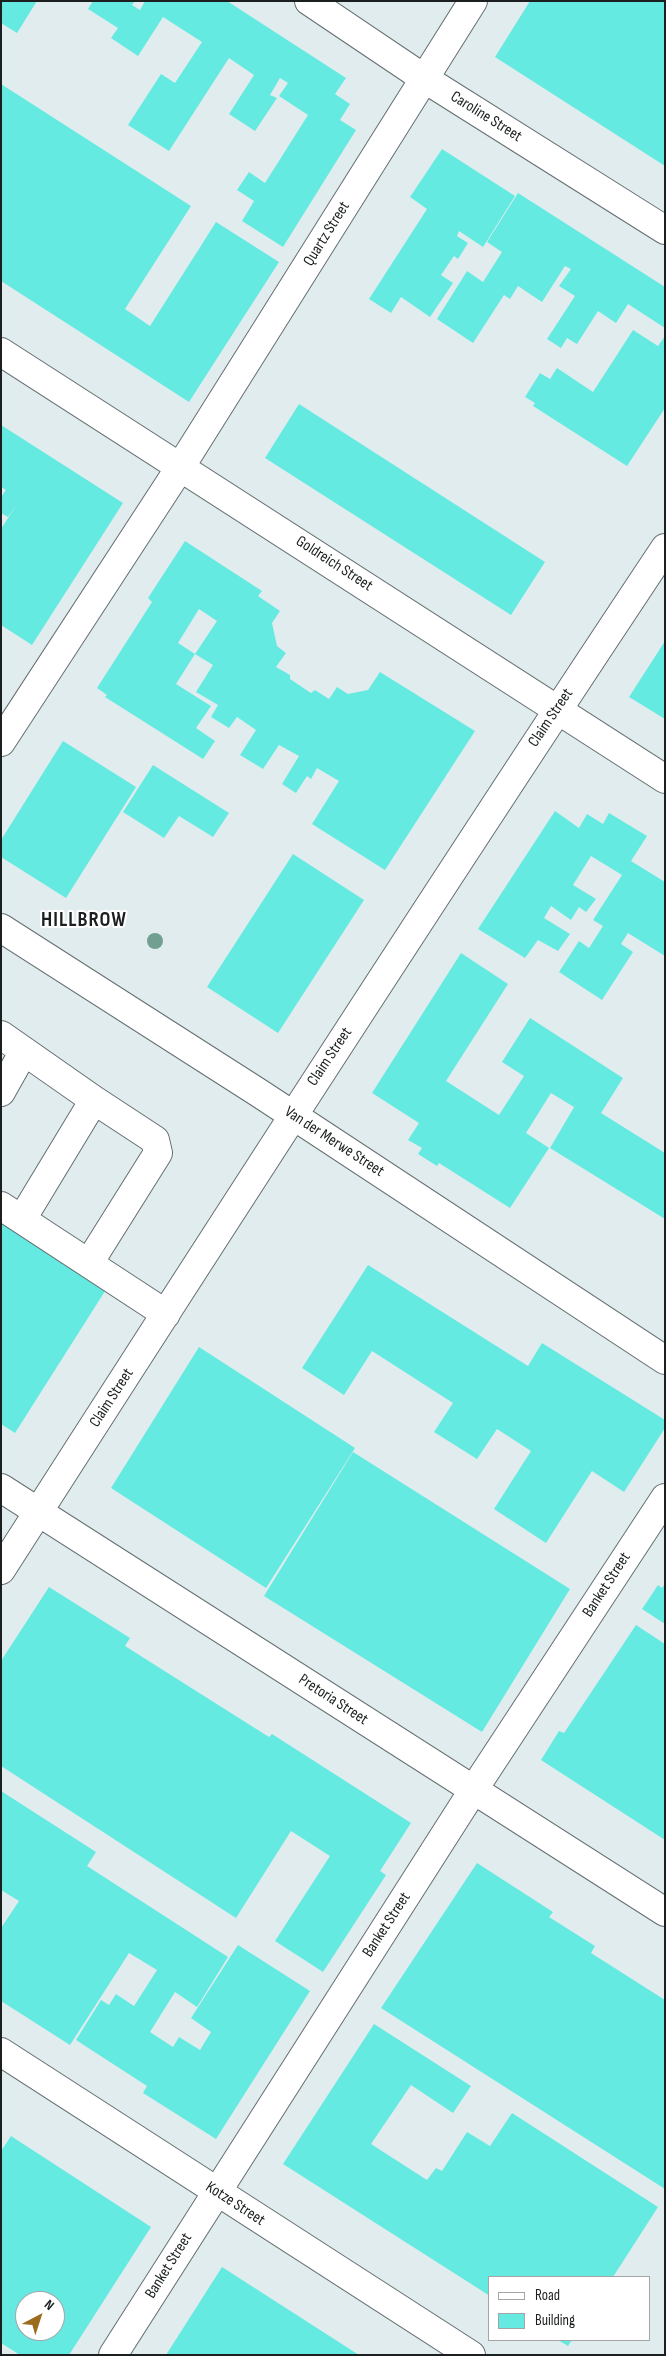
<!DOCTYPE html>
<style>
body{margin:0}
#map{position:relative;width:666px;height:2356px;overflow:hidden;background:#e1ecef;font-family:"Sofia Sans Condensed",sans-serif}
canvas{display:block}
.frame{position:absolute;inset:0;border:2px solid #1b1f20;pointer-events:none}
.legend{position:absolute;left:488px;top:2276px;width:162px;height:65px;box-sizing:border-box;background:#fff;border:1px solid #a4a5a6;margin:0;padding:6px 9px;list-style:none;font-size:15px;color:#1b1f20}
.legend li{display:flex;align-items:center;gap:10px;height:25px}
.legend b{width:25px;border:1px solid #a4a5a6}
.north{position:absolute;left:15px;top:2291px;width:50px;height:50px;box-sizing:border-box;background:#fff;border:1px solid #a4a5a6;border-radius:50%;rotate:40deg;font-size:14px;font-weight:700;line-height:20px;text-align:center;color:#1b1f20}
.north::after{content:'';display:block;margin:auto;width:18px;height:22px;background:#9b6c1e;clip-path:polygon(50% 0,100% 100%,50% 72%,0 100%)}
</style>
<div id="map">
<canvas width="666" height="2356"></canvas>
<div class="frame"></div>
<ul class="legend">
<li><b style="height:6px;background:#fff"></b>Road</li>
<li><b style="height:14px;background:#65eae1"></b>Building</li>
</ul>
<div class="north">N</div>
</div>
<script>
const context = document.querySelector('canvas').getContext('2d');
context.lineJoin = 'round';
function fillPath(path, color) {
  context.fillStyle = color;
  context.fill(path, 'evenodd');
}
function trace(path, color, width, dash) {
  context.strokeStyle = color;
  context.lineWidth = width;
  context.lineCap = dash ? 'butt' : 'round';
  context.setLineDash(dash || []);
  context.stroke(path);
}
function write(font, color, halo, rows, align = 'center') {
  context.font = font + ' "Sofia Sans Condensed",sans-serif';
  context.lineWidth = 4;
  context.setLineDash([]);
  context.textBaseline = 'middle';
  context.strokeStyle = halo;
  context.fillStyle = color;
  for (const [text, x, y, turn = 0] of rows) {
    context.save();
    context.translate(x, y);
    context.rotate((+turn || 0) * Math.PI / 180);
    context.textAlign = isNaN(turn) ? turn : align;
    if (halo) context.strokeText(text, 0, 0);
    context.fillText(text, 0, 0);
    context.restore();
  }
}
fillPath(new Path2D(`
 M 1,1 L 37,1 L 17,33 L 1,23 Z
 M 93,1 L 135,1 L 132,5 L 140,10 L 145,1 L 227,1 L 346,78 L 335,94 L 350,104 L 340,120 L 356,130 L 283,247 L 242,221 L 254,201 L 237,190 L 249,172 L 265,183 L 308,115 L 279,96 L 288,83 L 280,78 L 270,95 L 277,98 L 255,131 L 229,114 L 254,75 L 229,58 L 169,151 L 128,125 L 161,74 L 175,83 L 202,42 L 163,17 L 138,56 L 111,38 L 118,28 L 88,9 Z
 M 530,1 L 665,1 L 665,166 L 495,57 Z
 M 1,84 L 191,206 L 125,309 L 150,326 L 216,222 L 279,262 L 189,402 L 1,281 Z
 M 442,149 L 515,196 L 483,247 L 459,231 L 457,236 L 468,243 L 458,259 L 454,256 L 441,275 L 453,283 L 430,317 L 401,297 L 391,313 L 369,299 L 427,209 L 410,197 Z
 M 518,193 L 665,287 L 665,328 L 628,304 L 616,323 L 598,311 L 577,344 L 567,338 L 561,348 L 547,339 L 575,296 L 559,286 L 571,269 L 565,266 L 542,302 L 518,286 L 510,299 L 504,295 L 473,343 L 437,319 L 467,271 L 483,282 L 502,252 L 487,242 Z
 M 633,330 L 658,346 L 665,336 L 665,408 L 627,466 L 533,406 L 535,403 L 525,397 L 540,373 L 550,379 L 557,368 L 593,392 Z
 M 299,404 L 545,562 L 511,615 L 265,458 Z
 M 1,425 L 123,503 L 32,645 L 1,625 L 1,529 L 17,504 L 8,517 L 1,513 L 1,497 L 6,490 L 1,487 Z
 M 185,541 L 262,591 L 258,596 L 280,611 L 272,623 L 277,646 L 286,653 L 276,667 L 290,675 L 290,679 L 311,693 L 315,690 L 329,699 L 337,687 L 348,694 L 368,690 L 380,672 L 475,731 L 385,870 L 312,824 L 339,781 L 317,768 L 311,779 L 307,776 L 296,793 L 282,784 L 299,756 L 279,745 L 263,769 L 240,755 L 256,730 L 237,717 L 229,728 L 211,717 L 218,705 L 196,692 L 213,665 L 195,654 L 217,621 L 199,609 L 178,643 L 195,654 L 176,684 L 211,706 L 196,728 L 215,741 L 203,759 L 105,697 L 107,695 L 97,688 L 152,602 L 148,598 Z
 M 665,641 L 665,719 L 629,697 Z
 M 63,741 L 136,787 L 66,898 L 1,857 L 1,840 Z
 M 153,765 L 229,813 L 213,837 L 179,816 L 164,838 L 123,812 Z
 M 555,811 L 579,828 L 587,814 L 603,824 L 609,813 L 647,836 L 631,861 L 665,882 L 665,956 L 628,933 L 621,944 L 633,952 L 602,1000 L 559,972 L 579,941 L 589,948 L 603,926 L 593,920 L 622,875 L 591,856 L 573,885 L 596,899 L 586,912 L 579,907 L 571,920 L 551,906 L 544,918 L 570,934 L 558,951 L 538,940 L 525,958 L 478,929 Z
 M 293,854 L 364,900 L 278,1033 L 207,987 Z
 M 461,953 L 508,984 L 446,1081 L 499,1115 L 524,1076 L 502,1062 L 530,1018 L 623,1078 L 601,1113 L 665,1153 L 665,1219 L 550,1148 L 580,1097 L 574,1107 L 551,1093 L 526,1133 L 549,1148 L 510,1208 L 439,1163 L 437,1166 L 418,1154 L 422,1148 L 408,1140 L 419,1123 L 372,1093 Z
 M 1,1221 L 107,1288 L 15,1433 L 1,1424 Z
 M 368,1265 L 528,1366 L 542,1343 L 665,1420 L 665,1428 L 624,1492 L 592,1471 L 546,1543 L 494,1509 L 531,1451 L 497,1429 L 477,1459 L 434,1432 L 453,1403 L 372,1351 L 344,1395 L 302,1368 Z
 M 199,1347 L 355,1448 L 266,1588 L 111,1488 Z
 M 353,1452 L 570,1589 L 482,1732 L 264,1596 Z
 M 665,1584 L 665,1624 L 642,1609 L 658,1585 L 662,1588 Z
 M 49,1587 L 130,1638 L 125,1646 L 269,1737 L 272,1734 L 411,1823 L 380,1871 L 386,1875 L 323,1972 L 275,1941 L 330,1856 L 291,1831 L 236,1918 L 1,1766 L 1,1661 Z
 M 636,1625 L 665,1644 L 665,1840 L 541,1760 L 559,1731 L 564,1733 Z
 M 1,1791 L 96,1852 L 87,1866 L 228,1957 L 197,2007 L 175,1992 L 150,2032 L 173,2047 L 179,2037 L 200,2050 L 211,2032 L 191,2018 L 238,1945 L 310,1991 L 216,2139 L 143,2093 L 147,2086 L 76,2040 L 101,2000 L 109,2005 L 116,1994 L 134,2006 L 157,1970 L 129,1953 L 70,2045 L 1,2001 L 1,1928 L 19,1901 L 1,1890 Z
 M 477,1863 L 553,1912 L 549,1917 L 595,1946 L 591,1953 L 665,2000 L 665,2189 L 381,2008 Z
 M 374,2024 L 471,2086 L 453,2113 L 411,2085 L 371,2144 L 427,2180 L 436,2168 L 442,2171 L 467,2132 L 490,2146 L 512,2113 L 658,2207 L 613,2277 L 490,2277 L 490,2296 L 283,2164 Z
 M 11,2136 L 151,2227 L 69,2355 L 20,2355 L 1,2343 L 1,2151 ZM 25,2301 L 55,2301 L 55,2331 L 25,2331 Z
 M 222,2267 L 359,2355 L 166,2355 Z
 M 558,2340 L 572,2340 L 568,2346 Z`), '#65eae1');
const minor = new Path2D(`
 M 309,1 L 425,79 L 665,230
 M 1,352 L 665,779
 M 1,742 L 181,466 L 473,1
 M 1,928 L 259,1093 L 665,1360
 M 1,1035 L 94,1100
 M 1,1092 L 24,1051
 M 1,1206 L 166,1314
 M 22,1219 L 94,1100 L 155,1140 L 158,1153 L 89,1263
 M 1,1488 L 665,1912
 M 1,1570 C 220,1228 440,886 665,548
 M 1,2052 L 471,2355
 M 113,2355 L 474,1789 L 665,1498`);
trace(minor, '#646e71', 30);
trace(minor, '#fff', 28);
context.fillStyle = '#72a090';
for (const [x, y] of [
 [155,941]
]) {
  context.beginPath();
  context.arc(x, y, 8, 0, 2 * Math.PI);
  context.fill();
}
write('16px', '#1b1f20', '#fff', [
 ["Caroline Street",486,117,32],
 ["Quartz Street",327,234,-58],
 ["Goldreich Street",334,564,33],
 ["Claim Street",551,718,-56],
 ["Claim Street",330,1057,-56],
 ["Van der Merwe Street",334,1142,33],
 ["Claim Street",112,1398,-57],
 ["Banket Street",607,1585,-57],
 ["Pretoria Street",333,1700,33],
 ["Banket Street",387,1925,-57],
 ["Kotze Street",235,2204,33],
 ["Banket Street",169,2266,-58]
]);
context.letterSpacing = '1px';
write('bold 21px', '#1b1f20', '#fff', [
 ["HILLBROW",84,921]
]);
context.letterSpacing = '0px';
</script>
